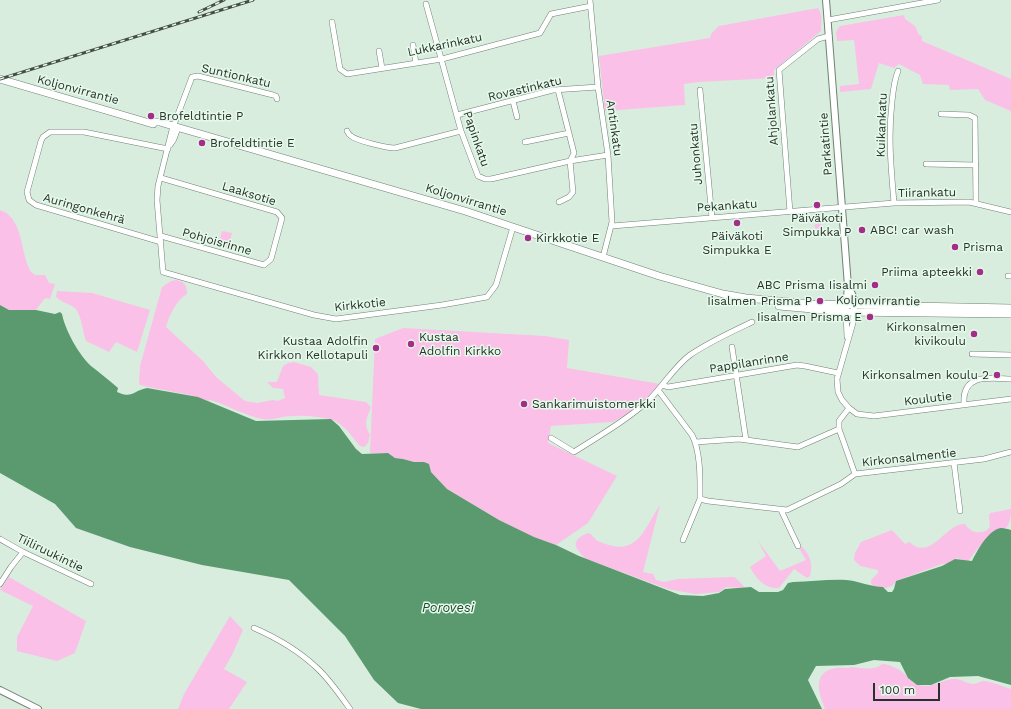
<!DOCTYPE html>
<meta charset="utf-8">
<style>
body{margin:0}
#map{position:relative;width:1011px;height:709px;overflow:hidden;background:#d9edde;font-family:"Work Sans",sans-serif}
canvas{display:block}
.scale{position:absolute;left:873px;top:683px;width:67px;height:18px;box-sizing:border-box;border:2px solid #29312b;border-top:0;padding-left:5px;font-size:12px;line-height:14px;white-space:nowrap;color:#29312b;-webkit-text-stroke:3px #e6faeb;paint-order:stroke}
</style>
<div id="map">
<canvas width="1011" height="709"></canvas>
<div class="scale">100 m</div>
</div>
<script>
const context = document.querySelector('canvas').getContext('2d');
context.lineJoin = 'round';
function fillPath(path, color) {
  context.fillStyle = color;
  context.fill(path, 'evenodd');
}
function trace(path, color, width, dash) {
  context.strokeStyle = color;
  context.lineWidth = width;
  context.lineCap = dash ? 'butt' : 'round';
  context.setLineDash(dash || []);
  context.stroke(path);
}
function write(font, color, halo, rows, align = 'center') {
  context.font = font + ' "Work Sans",sans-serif';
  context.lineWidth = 3;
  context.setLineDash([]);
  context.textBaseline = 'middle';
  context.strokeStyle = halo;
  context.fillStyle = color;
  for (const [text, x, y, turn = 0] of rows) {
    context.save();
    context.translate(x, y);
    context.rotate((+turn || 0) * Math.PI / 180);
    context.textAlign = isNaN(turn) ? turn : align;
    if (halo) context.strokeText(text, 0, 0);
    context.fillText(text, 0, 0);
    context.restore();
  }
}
fillPath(new Path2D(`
 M 818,8 C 823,14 821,23 821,31 L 774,70 L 774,78 L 699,82 L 684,84 L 685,105 L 605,111 L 599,56 L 710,38 L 711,34 L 719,26 Z
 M 904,15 L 905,19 L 915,26 L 919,35 L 922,36 L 922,41 L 1011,79 L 1011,111 L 985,100 L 978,89 L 950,90 L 949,85 L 923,84 L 920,75 L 899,64 L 894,68 L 879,63 L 871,89 L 840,92 L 840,86 L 859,84 L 854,40 L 837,41 L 836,32 L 840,26 Z
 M 0,210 C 27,218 19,266 35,275 L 45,275 L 49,283 L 55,284 L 50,299 L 47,298 L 44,299 L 36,310 L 9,310 L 0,305 Z
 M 820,222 L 826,235 L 820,237 L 814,225 Z
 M 222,231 L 232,233 L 228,248 L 218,245 Z
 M 176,280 C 185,282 187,285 187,294 C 176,300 169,316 166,327 L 203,361 L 216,377 L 245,401 L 257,403 L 273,400 L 278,401 L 285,398 L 283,389 L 273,388 L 267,382 L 277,382 L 283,366 L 288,363 L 294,362 L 311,367 L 318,374 L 319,395 L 366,402 L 371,407 C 367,419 363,423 370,435 L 368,443 L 364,447 L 360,446 C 353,438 347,428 337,422 C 330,417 301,415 292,416 C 281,416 273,421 262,419 C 243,415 228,405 210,400 L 208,401 C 186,392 162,391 140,385 L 139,383 L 140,366 L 162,287 L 171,281 Z
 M 57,291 L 92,293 L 150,310 L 137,352 L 116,342 L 109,352 L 86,341 C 83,332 81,314 75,308 C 69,304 61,302 56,297 Z
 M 403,328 L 545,336 L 569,340 L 567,368 L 660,384 L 635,409 L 613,422 L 551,426 L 548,443 L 617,476 L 588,523 L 556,545 L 534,537 L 499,520 L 447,489 L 431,472 L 424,462 L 414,462 L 403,459 L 395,458 L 388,453 L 370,453 L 375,339 Z
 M 660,505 L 643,572 L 653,574 L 656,580 L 664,582 L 678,579 L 734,577 L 740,582 L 745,588 L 726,587 L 719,592 L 695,594 L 668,589 L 586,559 C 574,548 570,540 588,533 C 593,534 594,540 600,542 C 638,558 643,530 660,505 Z
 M 1011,509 C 1011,537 995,531 980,546 C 975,551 973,556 968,561 L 956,558 L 950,563 L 942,564 L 896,581 C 892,590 881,588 873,586 L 871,583 L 871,580 L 878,573 L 878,570 L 860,566 L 854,560 L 855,553 L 861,542 L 892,530 L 905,544 L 909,542 C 932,562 945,523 965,524 C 970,532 977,534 986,531 L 990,527 L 989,516 L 990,513 Z
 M 758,541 L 780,571 L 806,560 L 799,548 L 801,546 C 810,554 813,564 810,576 L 807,578 L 794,569 L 779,588 C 765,589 756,579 750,567 L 766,556 Z
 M 9,577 L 86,621 L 75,653 L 57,661 L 17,651 L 17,637 L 33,606 L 0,590 Z
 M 230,616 L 243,630 L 233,653 L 224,669 L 247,682 L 229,709 L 178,709 L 184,694 Z
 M 882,664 C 890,664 901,670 907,676 C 911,680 913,684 919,685 C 932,689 942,679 955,679 C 961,679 966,683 973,684 C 977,684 980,681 984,681 C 993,682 1002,686 1011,689 L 1011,709 L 825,709 C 819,694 811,672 836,668 C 842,667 847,669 852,667 C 862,668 874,671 882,664 Z`), '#fac0e7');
fillPath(new Path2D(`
 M 0,305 L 9,310 L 36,310 L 55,314 L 60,312 L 62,314 C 65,330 79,355 91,366 C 100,373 109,380 118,388 L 117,392 C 133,399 132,391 147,388 L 198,397 L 256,421 L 331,419 L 339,426 L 356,449 L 362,454 L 388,453 L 395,458 L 403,459 L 414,462 L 424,462 L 429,464 L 431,472 L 447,489 L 499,520 L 534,537 L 556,545 L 579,556 L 680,595 L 703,596 L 719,593 L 725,589 L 751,587 L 759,592 L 778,592 L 783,590 L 788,583 L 793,582 C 811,582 828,579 846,580 C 859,581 871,587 883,587 L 888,592 L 892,592 L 894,589 L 896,581 L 942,566 L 955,559 L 972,561 C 977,551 988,530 1001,528 C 1004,528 1008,529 1011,530 L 1011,685 L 978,676 L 950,677 L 931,685 L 917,685 L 908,678 L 900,662 L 874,660 L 854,665 L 816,666 L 808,680 L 822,709 L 421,709 L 398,703 L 374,680 L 345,636 L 289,580 L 202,565 L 130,547 L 76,528 L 55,504 L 0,473 Z`), '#5b996f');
const minor = new Path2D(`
 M 590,0 L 598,87 L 608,155 L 612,222 L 603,257
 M 426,4 L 461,131 L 478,176 L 485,179 L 491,179 L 570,161 L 608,155
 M 828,20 L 938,0
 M 332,22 L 340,69 L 347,74 L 442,59 L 540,33 L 551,14 L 591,6
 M 413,45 L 416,63
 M 379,51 L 382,68
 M 558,90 L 574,153 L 570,161 L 573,192 L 569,197 L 559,202
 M 700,90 L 712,218
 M 277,99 L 276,96 L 273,95 L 198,76 L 192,77 L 172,130 L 158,186 L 157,200 L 163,272 L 314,315 L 336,319 L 442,305 L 487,297 L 496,285 L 513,227
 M 513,101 L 517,117
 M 941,114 L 969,115 L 975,118 L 976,203
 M 457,115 L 553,90 L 598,87
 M 347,131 C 348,133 349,135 351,136 C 357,141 387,148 395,148 L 461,131
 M 525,142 L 569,133
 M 170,145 L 174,139 L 178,128
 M 926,164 L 976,165
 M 161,178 L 277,212 L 282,218 L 271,259 L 264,265 L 161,236
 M 894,203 C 891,168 888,136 892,102 C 893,91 894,81 898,71
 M 790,212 L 779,70 L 818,39 L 829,36
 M 612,226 L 894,203 L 969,202 L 1011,212
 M 161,242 L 36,205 L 29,200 L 27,192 L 41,141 L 43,137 L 50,132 L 84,132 L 168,149
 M 1008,276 L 1011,276
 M 846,312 L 847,337
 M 854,312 L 853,323 L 837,379 L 838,392 L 842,400 L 849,408 L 839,421 L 839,429 L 855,474
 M 732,347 L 746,440
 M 972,354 L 1011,355
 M 662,385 L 668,387 L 797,365 L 805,366 L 838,373
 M 658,390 L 692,435 C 701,452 700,480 700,499 L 708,501 L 787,510 L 841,484 L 855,474 L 984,459 L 1011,452
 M 964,404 C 962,373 989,378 1011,379
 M 849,408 L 857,414 L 874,416 L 1011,399
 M 551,438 L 574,452 C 599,436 627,420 649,400 C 663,386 674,367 690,355 C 709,342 731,332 752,322
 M 696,442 L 739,439 L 798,447 L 839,429
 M 954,463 L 960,511
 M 781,510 L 798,546
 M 0,539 L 23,552 L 91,584
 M 683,540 L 700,499
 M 0,584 L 11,567 L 23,552
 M 254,628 C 277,638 299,651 317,668 C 330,680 340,695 350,709`);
const tertiary = new Path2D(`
 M 826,0 L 848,286 L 846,308
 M 848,286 L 854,298 L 854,308
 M 0,690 L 38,709`);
const secondary = new Path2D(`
 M 0,79 L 153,124
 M 151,122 L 160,122 L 173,126 L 465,211 L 659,276 L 723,294 L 746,298 L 811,304 L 1011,308
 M 779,306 L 846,312 L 1011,314`);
trace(minor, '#6f8173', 6);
trace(tertiary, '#6f8173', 8);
trace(secondary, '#6f8173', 8);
trace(minor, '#fff', 5);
trace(tertiary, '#fff', 6);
trace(secondary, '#fff', 7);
const rail = new Path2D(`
 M 199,12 L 224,0
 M 0,79 L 253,0`);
trace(rail, '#444d46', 3);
trace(rail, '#e6faeb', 1.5, [4.5]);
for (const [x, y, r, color] of [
 [151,116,4,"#a32e88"],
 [202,143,4,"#a32e88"],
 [817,205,4,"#a32e88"],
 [737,223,4,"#a32e88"],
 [862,230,4,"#a32e88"],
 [528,238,4,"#a32e88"],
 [955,247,4,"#a32e88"],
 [980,272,4,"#a32e88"],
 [875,285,4,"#a32e88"],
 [820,301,4,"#a32e88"],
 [870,317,4,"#a32e88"],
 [974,334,4,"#a32e88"],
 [411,344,4,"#a32e88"],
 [376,348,4,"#a32e88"],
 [997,375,4,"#a32e88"],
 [524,404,4,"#a32e88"]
]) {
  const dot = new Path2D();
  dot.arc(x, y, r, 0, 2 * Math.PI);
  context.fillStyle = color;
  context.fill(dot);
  trace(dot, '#e6faeb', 1.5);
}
write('12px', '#29312b', '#e6faeb', [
 ["Lukkarinkatu",445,45,-12],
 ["Suntionkatu",236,76,13],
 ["Rovastinkatu",525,89,-13],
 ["Koljonvirrantie",78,90,15],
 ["Ahjolankatu",772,111,-94],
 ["Kuikankatu",882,125,-88],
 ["Antinkatu",614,128,82],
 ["Papinkatu",476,139,71],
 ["Parkatintie",826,144,-94],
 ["Juhonkatu",696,154,-95],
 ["Tiirankatu",927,193,-1],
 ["Laaksotie",249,194,17],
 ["Koljonvirrantie",466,200,17],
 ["Pekankatu",727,206,-4],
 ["Auringonkehrä",84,209,16],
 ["Pohjoisrinne",217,242,16],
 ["Koljonvirrantie",878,301,1],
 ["Kirkkotie",360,305,-6],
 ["Pappilanrinne",749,363,-9],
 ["Koulutie",928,399,-7],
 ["Kirkonsalmentie",909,458,-6],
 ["Tiiliruukintie",50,553,26]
]);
write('12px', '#29312b', '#e6faeb', [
 ["Brofeldtintie P",159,116],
 ["Brofeldtintie E",210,143],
 ["Päiväkoti",817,218,"center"],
 ["Simpukka P",817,232,"center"],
 ["ABC! car wash",870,230],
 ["Päiväkoti",737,236,"center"],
 ["Simpukka E",737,250,"center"],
 ["Kirkkotie E",536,238],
 ["Prisma",963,247],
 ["Priima apteekki",972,272,"right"],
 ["ABC Prisma Iisalmi",867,285,"right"],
 ["Iisalmen Prisma P",812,301,"right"],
 ["Iisalmen Prisma E",862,317,"right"],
 ["Kirkonsalmen",966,327,"right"],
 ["kivikoulu",966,341,"right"],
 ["Kustaa",419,337],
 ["Adolfin Kirkko",419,351],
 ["Kustaa Adolfin",368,341,"right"],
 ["Kirkkon Kellotapuli",368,355,"right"],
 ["Kirkonsalmen koulu 2",989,375,"right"],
 ["Sankarimuistomerkki",532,404]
], 'left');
write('italic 13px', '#1a492c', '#e6faeb', [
 ["Porovesi",448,608]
]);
</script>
